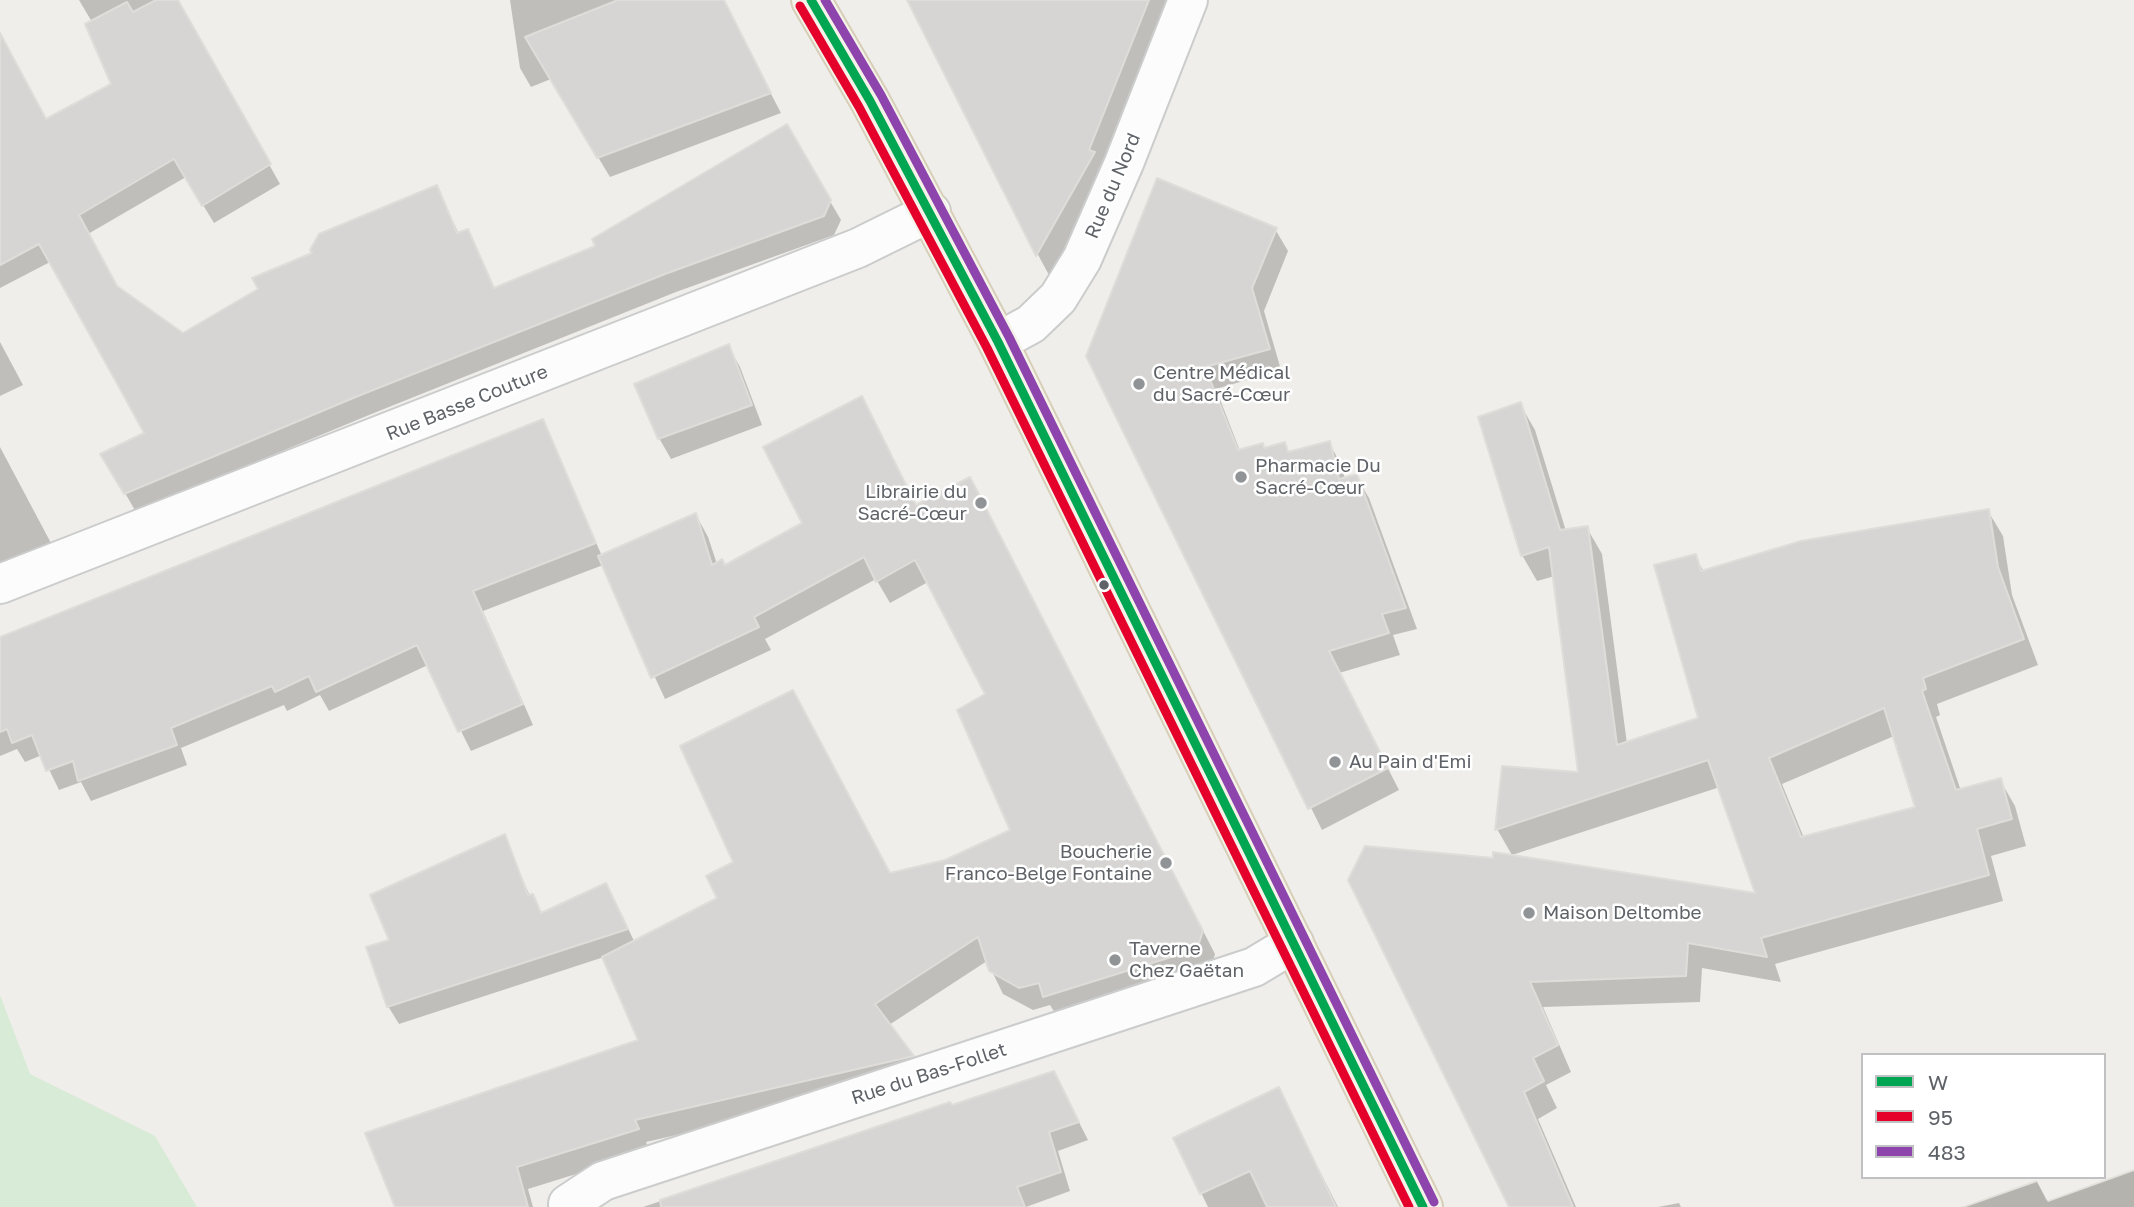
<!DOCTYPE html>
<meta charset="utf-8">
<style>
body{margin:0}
#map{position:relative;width:2134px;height:1207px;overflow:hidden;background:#efeeea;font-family:"Golos Text",sans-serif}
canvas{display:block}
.legend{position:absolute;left:1861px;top:1053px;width:245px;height:126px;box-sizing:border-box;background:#fff;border:2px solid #bfc1c3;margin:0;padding:9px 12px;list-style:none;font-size:21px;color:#5f6368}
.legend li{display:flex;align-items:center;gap:14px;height:35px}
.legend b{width:35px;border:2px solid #bfc1c3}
</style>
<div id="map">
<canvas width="2134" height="1207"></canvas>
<ul class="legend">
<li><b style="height:9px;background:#00a651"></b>W</li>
<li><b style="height:9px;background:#e4002b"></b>95</li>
<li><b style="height:9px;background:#8e44ad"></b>483</li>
</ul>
</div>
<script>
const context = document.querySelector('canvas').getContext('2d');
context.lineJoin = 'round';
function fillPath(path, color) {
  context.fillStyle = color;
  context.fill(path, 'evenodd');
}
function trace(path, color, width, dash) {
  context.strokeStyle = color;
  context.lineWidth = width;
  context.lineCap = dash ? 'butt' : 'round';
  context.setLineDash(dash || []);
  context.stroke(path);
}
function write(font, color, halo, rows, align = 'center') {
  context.font = font + ' "Golos Text",sans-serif';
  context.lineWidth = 5;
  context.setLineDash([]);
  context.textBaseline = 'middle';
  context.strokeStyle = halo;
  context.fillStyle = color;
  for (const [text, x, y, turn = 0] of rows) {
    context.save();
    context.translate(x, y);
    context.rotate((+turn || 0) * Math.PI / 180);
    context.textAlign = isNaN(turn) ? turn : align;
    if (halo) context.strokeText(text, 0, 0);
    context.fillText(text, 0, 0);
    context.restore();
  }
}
fillPath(new Path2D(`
 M 2134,1169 L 2134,1207 L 1961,1207 L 2037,1180 L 2046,1201 Z`), '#e2e0da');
fillPath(new Path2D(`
 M 0,995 L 30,1074 L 155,1136 L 197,1207 L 0,1207 Z`), '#d8ebd6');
fillPath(new Path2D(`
 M 79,0 L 177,0 L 280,184 L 214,223 L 186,177 L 88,234 L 117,287 L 183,335 L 315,254 L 437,187 L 459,234 L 467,231 L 477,249 L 495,289 L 598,247 L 786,126 L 841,220 L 834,235 L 676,292 L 369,415 L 136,512 L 103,455 L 146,434 L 50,262 L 0,288 L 0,41 L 46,121 L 114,84 L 92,22 Z
 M 510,0 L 722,0 L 781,113 L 610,177 L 551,79 L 531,87 L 520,68 Z
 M 909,0 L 1179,0 L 1055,286 L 999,183 L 1003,181 Z
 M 1275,229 L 1288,251 L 1264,311 L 1281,370 L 1216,389 L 1240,451 L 1284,444 L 1290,453 L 1329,443 L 1341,464 L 1345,479 L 1356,476 L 1369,498 L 1417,629 L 1393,635 L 1400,655 L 1339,673 L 1399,790 L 1322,830 L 1088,356 Z
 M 0,342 L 23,385 L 0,396 Z
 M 728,346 L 740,367 L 762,425 L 671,459 L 659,438 Z
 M 862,399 L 916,507 L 982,501 L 1215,954 L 1210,971 L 1058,1018 L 1050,1005 L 1033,1010 L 1003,994 L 987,961 L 889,1025 L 925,1078 L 646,1142 L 650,1151 L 528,1189 L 533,1207 L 397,1207 L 640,1041 L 604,957 L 399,1024 L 388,1006 L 391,942 L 504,837 L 530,896 L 543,914 L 616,903 L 635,943 L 945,862 L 1012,831 L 988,695 L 928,582 L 890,603 L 876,579 L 765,639 L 771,650 L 665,699 L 603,565 L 483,611 L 533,725 L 471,751 L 428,665 L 329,711 L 320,695 L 287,711 L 284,705 L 181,748 L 187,765 L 91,801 L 81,782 L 59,790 L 42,755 L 25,762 L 17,749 L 0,756 L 0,638 L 542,421 L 602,556 L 696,515 L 708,537 L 717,564 L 725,567 L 804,524 Z
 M 1520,404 L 1535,430 L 1566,531 L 1587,528 L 1602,554 L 1627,744 L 1700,719 L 1695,556 L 1704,572 L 1988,511 L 2003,536 L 2012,595 L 2038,665 L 1937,704 L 1940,715 L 1936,717 L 1961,791 L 2000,780 L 2015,806 L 2026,846 L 1991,856 L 2003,901 L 1775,964 L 1781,982 L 1702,968 L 1700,1002 L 1543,1007 L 1571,1072 L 1546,1085 L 1557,1108 L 1538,1119 L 1576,1207 L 1510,1207 L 1366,848 L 1757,895 L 1720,787 L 1512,855 L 1497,829 L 1504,768 L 1580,774 L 1555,576 L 1537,581 L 1522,555 ZM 1894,736 L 1917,808 L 1804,838 L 1782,784 Z
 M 0,447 L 52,545 L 0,564 Z
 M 1054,1073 L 1088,1140 L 1058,1151 L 1070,1191 L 1026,1207 L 643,1207 L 949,1104 L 951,1107 Z
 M 1278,1089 L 1338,1207 L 1208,1207 L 1175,1139 Z
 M 2134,1171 L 2134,1207 L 1966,1207 L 2037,1182 L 2048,1202 Z
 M 1679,1203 L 1681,1207 L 1658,1207 Z`), '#0003');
const building = new Path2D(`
 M 156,0 L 178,0 L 271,164 L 202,206 L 174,159 L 79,215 L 117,286 L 183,333 L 258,289 L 252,278 L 312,253 L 310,250 L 319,234 L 437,185 L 457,233 L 468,229 L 494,288 L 595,246 L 592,239 L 787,124 L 831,200 L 824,216 L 665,274 L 358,396 L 124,494 L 100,454 L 144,433 L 114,378 L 39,244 L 0,265 L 0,33 L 46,119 L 111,84 L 85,24 L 127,2 L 133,12 Z
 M 618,0 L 724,0 L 771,93 L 597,158 L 525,37 Z
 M 907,0 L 1149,0 L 1089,150 L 1095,152 L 1036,256 Z
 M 1157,178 L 1277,228 L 1252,288 L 1270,349 L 1205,367 L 1238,450 L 1263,443 L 1264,448 L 1285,442 L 1288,452 L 1330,441 L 1339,479 L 1357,474 L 1406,608 L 1382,614 L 1389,633 L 1329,651 L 1388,768 L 1308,809 L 1086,356 Z
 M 729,344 L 752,405 L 658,439 L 634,384 Z
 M 862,396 L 916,505 L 970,477 L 1203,931 L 1197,949 L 1043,997 L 1039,983 L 1019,988 L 989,971 L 978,937 L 875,1004 L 914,1056 L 635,1120 L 639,1129 L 517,1167 L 528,1207 L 395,1207 L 365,1133 L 638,1040 L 602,957 L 717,898 L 706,876 L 733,862 L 680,746 L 793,690 L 890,873 L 945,860 L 1010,830 L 957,710 L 985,694 L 915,560 L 876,582 L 864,557 L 754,617 L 759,627 L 651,678 L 598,556 L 696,513 L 712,565 L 722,559 L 725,565 L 802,523 L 763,447 Z
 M 1521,402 L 1560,530 L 1588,526 L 1617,745 L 1698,718 L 1654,565 L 1696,554 L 1701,571 L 1801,541 L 1989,509 L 1998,567 L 2024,639 L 1923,678 L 1926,689 L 1922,691 L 1956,790 L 2001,778 L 2012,819 L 1977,829 L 1989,875 L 1761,938 L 1767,957 L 1688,943 L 1686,976 L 1530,982 L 1558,1045 L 1533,1058 L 1544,1081 L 1524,1092 L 1573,1207 L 1509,1207 L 1348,880 L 1365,846 L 1493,858 L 1493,852 L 1755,893 L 1708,760 L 1495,830 L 1502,766 L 1578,772 L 1549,547 L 1521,556 L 1478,417 ZM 1884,708 L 1915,807 L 1801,837 L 1769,758 Z
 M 543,419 L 596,543 L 473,591 L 523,704 L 458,732 L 417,645 L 316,692 L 309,676 L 275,692 L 272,686 L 171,728 L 177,745 L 78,781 L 73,761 L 46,771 L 32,735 L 12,743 L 7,729 L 0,732 L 0,637 Z
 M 505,834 L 528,895 L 533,894 L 541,913 L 606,883 L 628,929 L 387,1007 L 366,947 L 389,940 L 370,895 Z
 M 1054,1071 L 1079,1122 L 1049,1132 L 1061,1172 L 1017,1187 L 1025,1207 L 661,1207 L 660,1200 L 950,1102 L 952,1105 Z
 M 1279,1087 L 1336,1207 L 1267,1207 L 1250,1171 L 1200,1194 L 1173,1138 Z`);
fillPath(building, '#d6d5d3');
trace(building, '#deddd9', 2);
const minor = new Path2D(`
 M 998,342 L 1031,324 L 1058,298 L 1082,259 L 1124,163 L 1188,0
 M 0,584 L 858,248 L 931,212
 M 569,1207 L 568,1204 L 603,1181 L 1254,967 L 1294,943`);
const primary = new Path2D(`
 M 811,0 L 870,101 L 998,342 L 1423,1207`);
trace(minor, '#cbcccc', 42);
trace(primary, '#d7ceb8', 42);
trace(minor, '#fdfcfc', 38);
trace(primary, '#f4f2e9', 38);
trace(new Path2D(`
 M 811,0 L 870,101 L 998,342 L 1423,1207`), '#00a651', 9);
trace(new Path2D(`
 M 800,6 L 859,107 L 987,348 L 1409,1207`), '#e4002b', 9);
trace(new Path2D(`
 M 825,0 L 881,95 L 1009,337 L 1434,1202`), '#8e44ad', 9);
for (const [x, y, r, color] of [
 [1139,384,7,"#919496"],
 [1241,477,7,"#919496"],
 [981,503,7,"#919496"],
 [1104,585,6,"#5f6368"],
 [1335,762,7,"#919496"],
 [1166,863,7,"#919496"],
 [1529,913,7,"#919496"],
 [1115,960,7,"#919496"]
]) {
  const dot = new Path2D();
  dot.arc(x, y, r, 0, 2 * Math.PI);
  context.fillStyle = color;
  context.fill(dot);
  trace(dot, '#fff', 2.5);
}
write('19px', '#5f6368', '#fff', [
 ["Rue du Nord",1113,186,-67],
 ["Rue Basse Couture",467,403,-22],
 ["Rue du Bas-Follet",929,1074,-18]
]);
write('19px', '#5f6368', '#fff', [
 ["Centre Médical",1153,373],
 ["du Sacré-Cœur",1153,395],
 ["Pharmacie Du",1255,466],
 ["Sacré-Cœur",1255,488],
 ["Librairie du",967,492,"right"],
 ["Sacré-Cœur",967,514,"right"],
 ["Au Pain d'Emi",1349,762],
 ["Boucherie",1152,852,"right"],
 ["Franco-Belge Fontaine",1152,874,"right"],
 ["Maison Deltombe",1543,913],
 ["Taverne",1129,949],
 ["Chez Gaëtan",1129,971]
], 'left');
</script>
